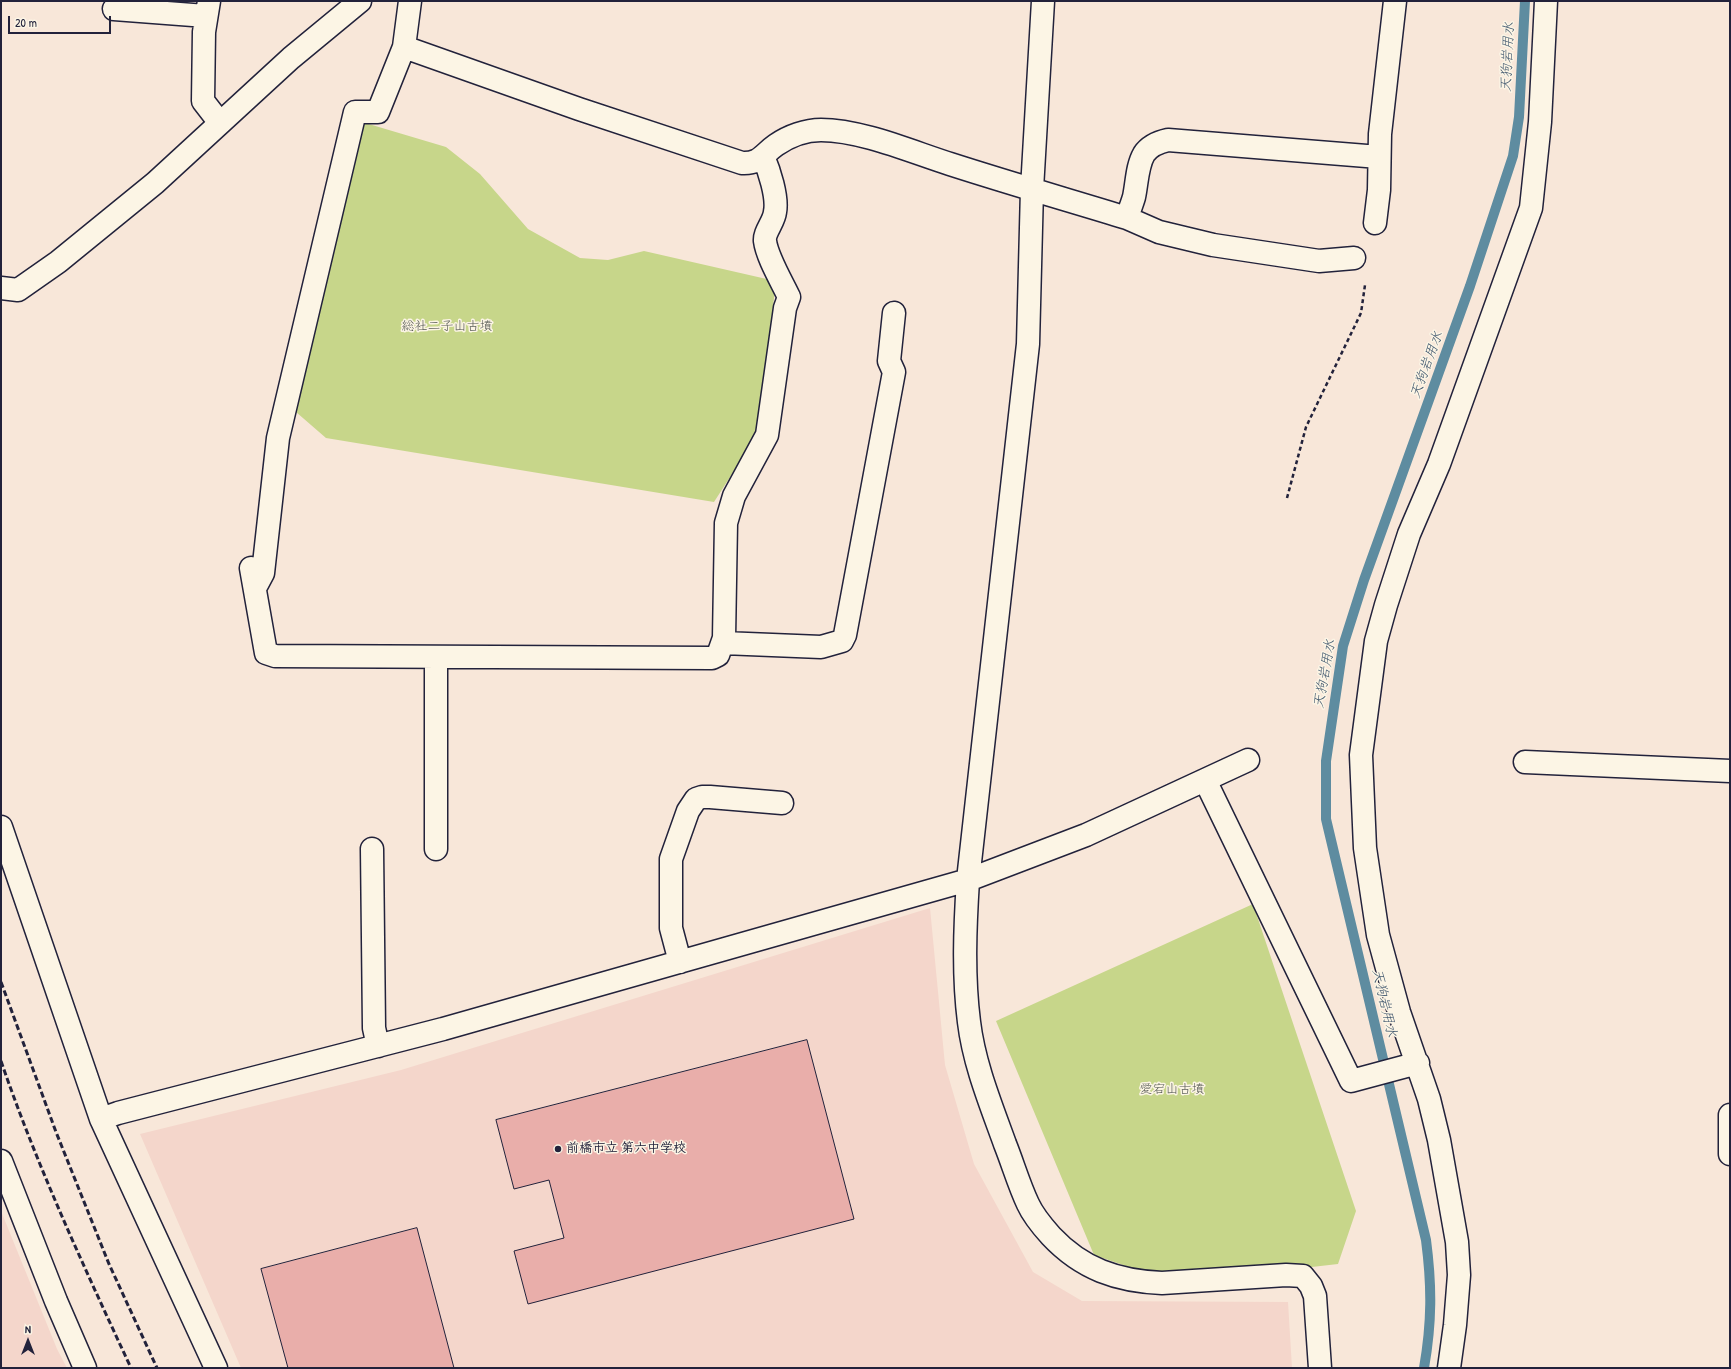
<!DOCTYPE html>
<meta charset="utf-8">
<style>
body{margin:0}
#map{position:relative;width:1731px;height:1369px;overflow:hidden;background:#f8e7d9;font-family:"Patrick Hand",sans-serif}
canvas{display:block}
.frame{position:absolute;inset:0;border:2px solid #22223b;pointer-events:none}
.north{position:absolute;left:8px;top:1321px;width:40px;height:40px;-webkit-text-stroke:3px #fcf5e5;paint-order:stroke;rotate:0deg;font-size:11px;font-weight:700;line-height:16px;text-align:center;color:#22223b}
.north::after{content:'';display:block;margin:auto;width:14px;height:18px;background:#22223b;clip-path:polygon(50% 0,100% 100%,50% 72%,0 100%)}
.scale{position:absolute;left:8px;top:16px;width:103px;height:18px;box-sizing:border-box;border:2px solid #22223b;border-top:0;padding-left:5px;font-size:12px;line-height:14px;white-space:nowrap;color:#22223b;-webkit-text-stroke:3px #fcf5e5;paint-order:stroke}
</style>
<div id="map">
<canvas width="1731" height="1369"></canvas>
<div class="frame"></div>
<div class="north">N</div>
<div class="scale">20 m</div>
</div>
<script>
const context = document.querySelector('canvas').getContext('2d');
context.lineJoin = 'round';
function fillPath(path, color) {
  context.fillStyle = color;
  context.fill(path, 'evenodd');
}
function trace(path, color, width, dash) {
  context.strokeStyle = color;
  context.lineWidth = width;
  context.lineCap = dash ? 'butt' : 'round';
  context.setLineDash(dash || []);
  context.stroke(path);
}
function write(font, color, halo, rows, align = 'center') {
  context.font = font + ' "Patrick Hand","Klee One",sans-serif';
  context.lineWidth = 3;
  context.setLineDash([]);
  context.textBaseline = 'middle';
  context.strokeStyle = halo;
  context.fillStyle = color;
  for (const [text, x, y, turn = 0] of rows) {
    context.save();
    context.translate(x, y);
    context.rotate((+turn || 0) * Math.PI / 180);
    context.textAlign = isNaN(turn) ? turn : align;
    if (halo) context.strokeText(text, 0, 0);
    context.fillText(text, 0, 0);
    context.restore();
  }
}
fillPath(new Path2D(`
 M 930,908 L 945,1065 L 974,1164 L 1033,1272 L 1082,1301 L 1288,1302 L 1292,1368 L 241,1368 L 140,1134 L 401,1070 Z
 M 1,1211 L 57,1349 L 67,1368 L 1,1368 Z`), '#f4d6cb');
fillPath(new Path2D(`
 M 362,122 L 446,147 L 480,174 L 528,229 L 580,258 L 608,260 L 644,251 L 771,280 L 775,289 L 759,432 L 714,502 L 326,438 L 296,412 Z
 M 1253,904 L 1356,1211 L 1338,1264 L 1303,1268 L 1152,1275 L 1094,1255 L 996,1021 Z`), '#c7d68a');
trace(new Path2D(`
 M 1424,1368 C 1432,1322 1432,1286 1426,1240 L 1326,819 L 1326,761 L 1343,646 L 1364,580 L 1470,286 L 1513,156 L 1519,117 L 1525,1`), '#5e8ca0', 10);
const building = new Path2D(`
 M 807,1040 L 854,1219 L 528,1304 L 514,1251 L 564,1238 L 549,1180 L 514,1189 L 496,1120 Z
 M 417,1228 L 454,1368 L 288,1368 L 261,1269 Z`);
fillPath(building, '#e9aeaa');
trace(building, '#22223b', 1);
const minor = new Path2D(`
 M 209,1 L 204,32 L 203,101 L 220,123
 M 410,1 L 404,47 L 579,109 L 742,163 C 760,164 763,154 776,145 C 789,136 806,130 821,130 C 861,130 912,152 950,164 C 1009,183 1068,200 1127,218 C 1129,211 1132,204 1134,197 C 1137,183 1137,166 1144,154 C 1150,145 1159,142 1168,140 L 1379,157
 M 1043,1 L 1032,189 L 1028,344 L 968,880 C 965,927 963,975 969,1022 C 974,1064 991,1105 1005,1144 C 1013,1164 1019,1185 1028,1204 C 1033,1215 1042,1226 1051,1236 C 1082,1269 1117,1281 1162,1283 L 1286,1275 L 1303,1276 L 1311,1286 L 1315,1296 L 1320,1368
 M 114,9 L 206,16
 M 1127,218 L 1159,232 L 1213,245 L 1319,261 L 1354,258
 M 1375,223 L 1379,190 L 1380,134 L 1395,1
 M 1,288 L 18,290 L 58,262 L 155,183 L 291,58 L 360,1
 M 251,568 L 266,653 L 275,656 L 712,658 L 718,655 L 724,638 L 726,523 L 734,496 L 767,435 L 785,308 L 789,297 C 782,282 767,257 765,241 C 764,232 774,222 775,212 C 778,197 769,170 763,156
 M 255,588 L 263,573 L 278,438 L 355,112 L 378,112 L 404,47
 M 723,643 L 821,647 L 842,641 L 845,635 L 894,372 L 889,361 L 894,313
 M 436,657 L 436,849
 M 1525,762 L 1730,771
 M 1205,780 L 1351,1081 L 1418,1063
 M 1,827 L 101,1119 L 216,1368
 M 372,849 L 374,1028 L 378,1046
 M 680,962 L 671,928 L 671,859 L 688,811 L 696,799 L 702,797 L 710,797 L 782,803
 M 1730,1115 L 1730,1154
 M 101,1119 L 118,1113 L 443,1029 L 968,880 L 1086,835 L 1248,760
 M 1,1161 L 56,1301 L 85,1368
 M 1449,1368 L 1455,1325 L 1459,1275 L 1457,1242 L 1439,1140 L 1429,1099 L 1399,1012 L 1378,935 L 1365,848 L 1361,755 L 1376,641 L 1386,605 L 1409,534 L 1439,464 L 1531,208 L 1540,122 L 1546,1`);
trace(minor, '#22223b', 25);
trace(new Path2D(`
 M 1287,498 L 1306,427 L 1361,313 L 1365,285`), '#22223b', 2.5, [4, 3]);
trace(minor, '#fcf5e5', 22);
trace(new Path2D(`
 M 1,982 L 56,1132 L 109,1264 L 157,1368
 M 1,1061 C 37,1166 84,1267 131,1368`), '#22223b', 3, [6, 3]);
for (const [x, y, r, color] of [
 [558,1149,4,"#22223b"]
]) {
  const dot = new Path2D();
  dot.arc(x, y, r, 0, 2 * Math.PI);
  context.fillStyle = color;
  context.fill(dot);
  trace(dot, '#fcf5e5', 1.5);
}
write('13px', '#545853', '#fcf5e5', [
 ["総社二子山古墳",447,327],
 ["愛宕山古墳",1172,1090]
]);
write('bold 13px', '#22223b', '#fcf5e5', [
 ["前橋市立 第六中学校",566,1149]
], 'left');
write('italic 14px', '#40576e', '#fcf5e5', [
 ["天狗岩用水",1508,57,-87],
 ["天狗岩用水",1427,365,-70],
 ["天狗岩用水",1325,674,-80],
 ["天狗岩用水",1384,1003,77]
]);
</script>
